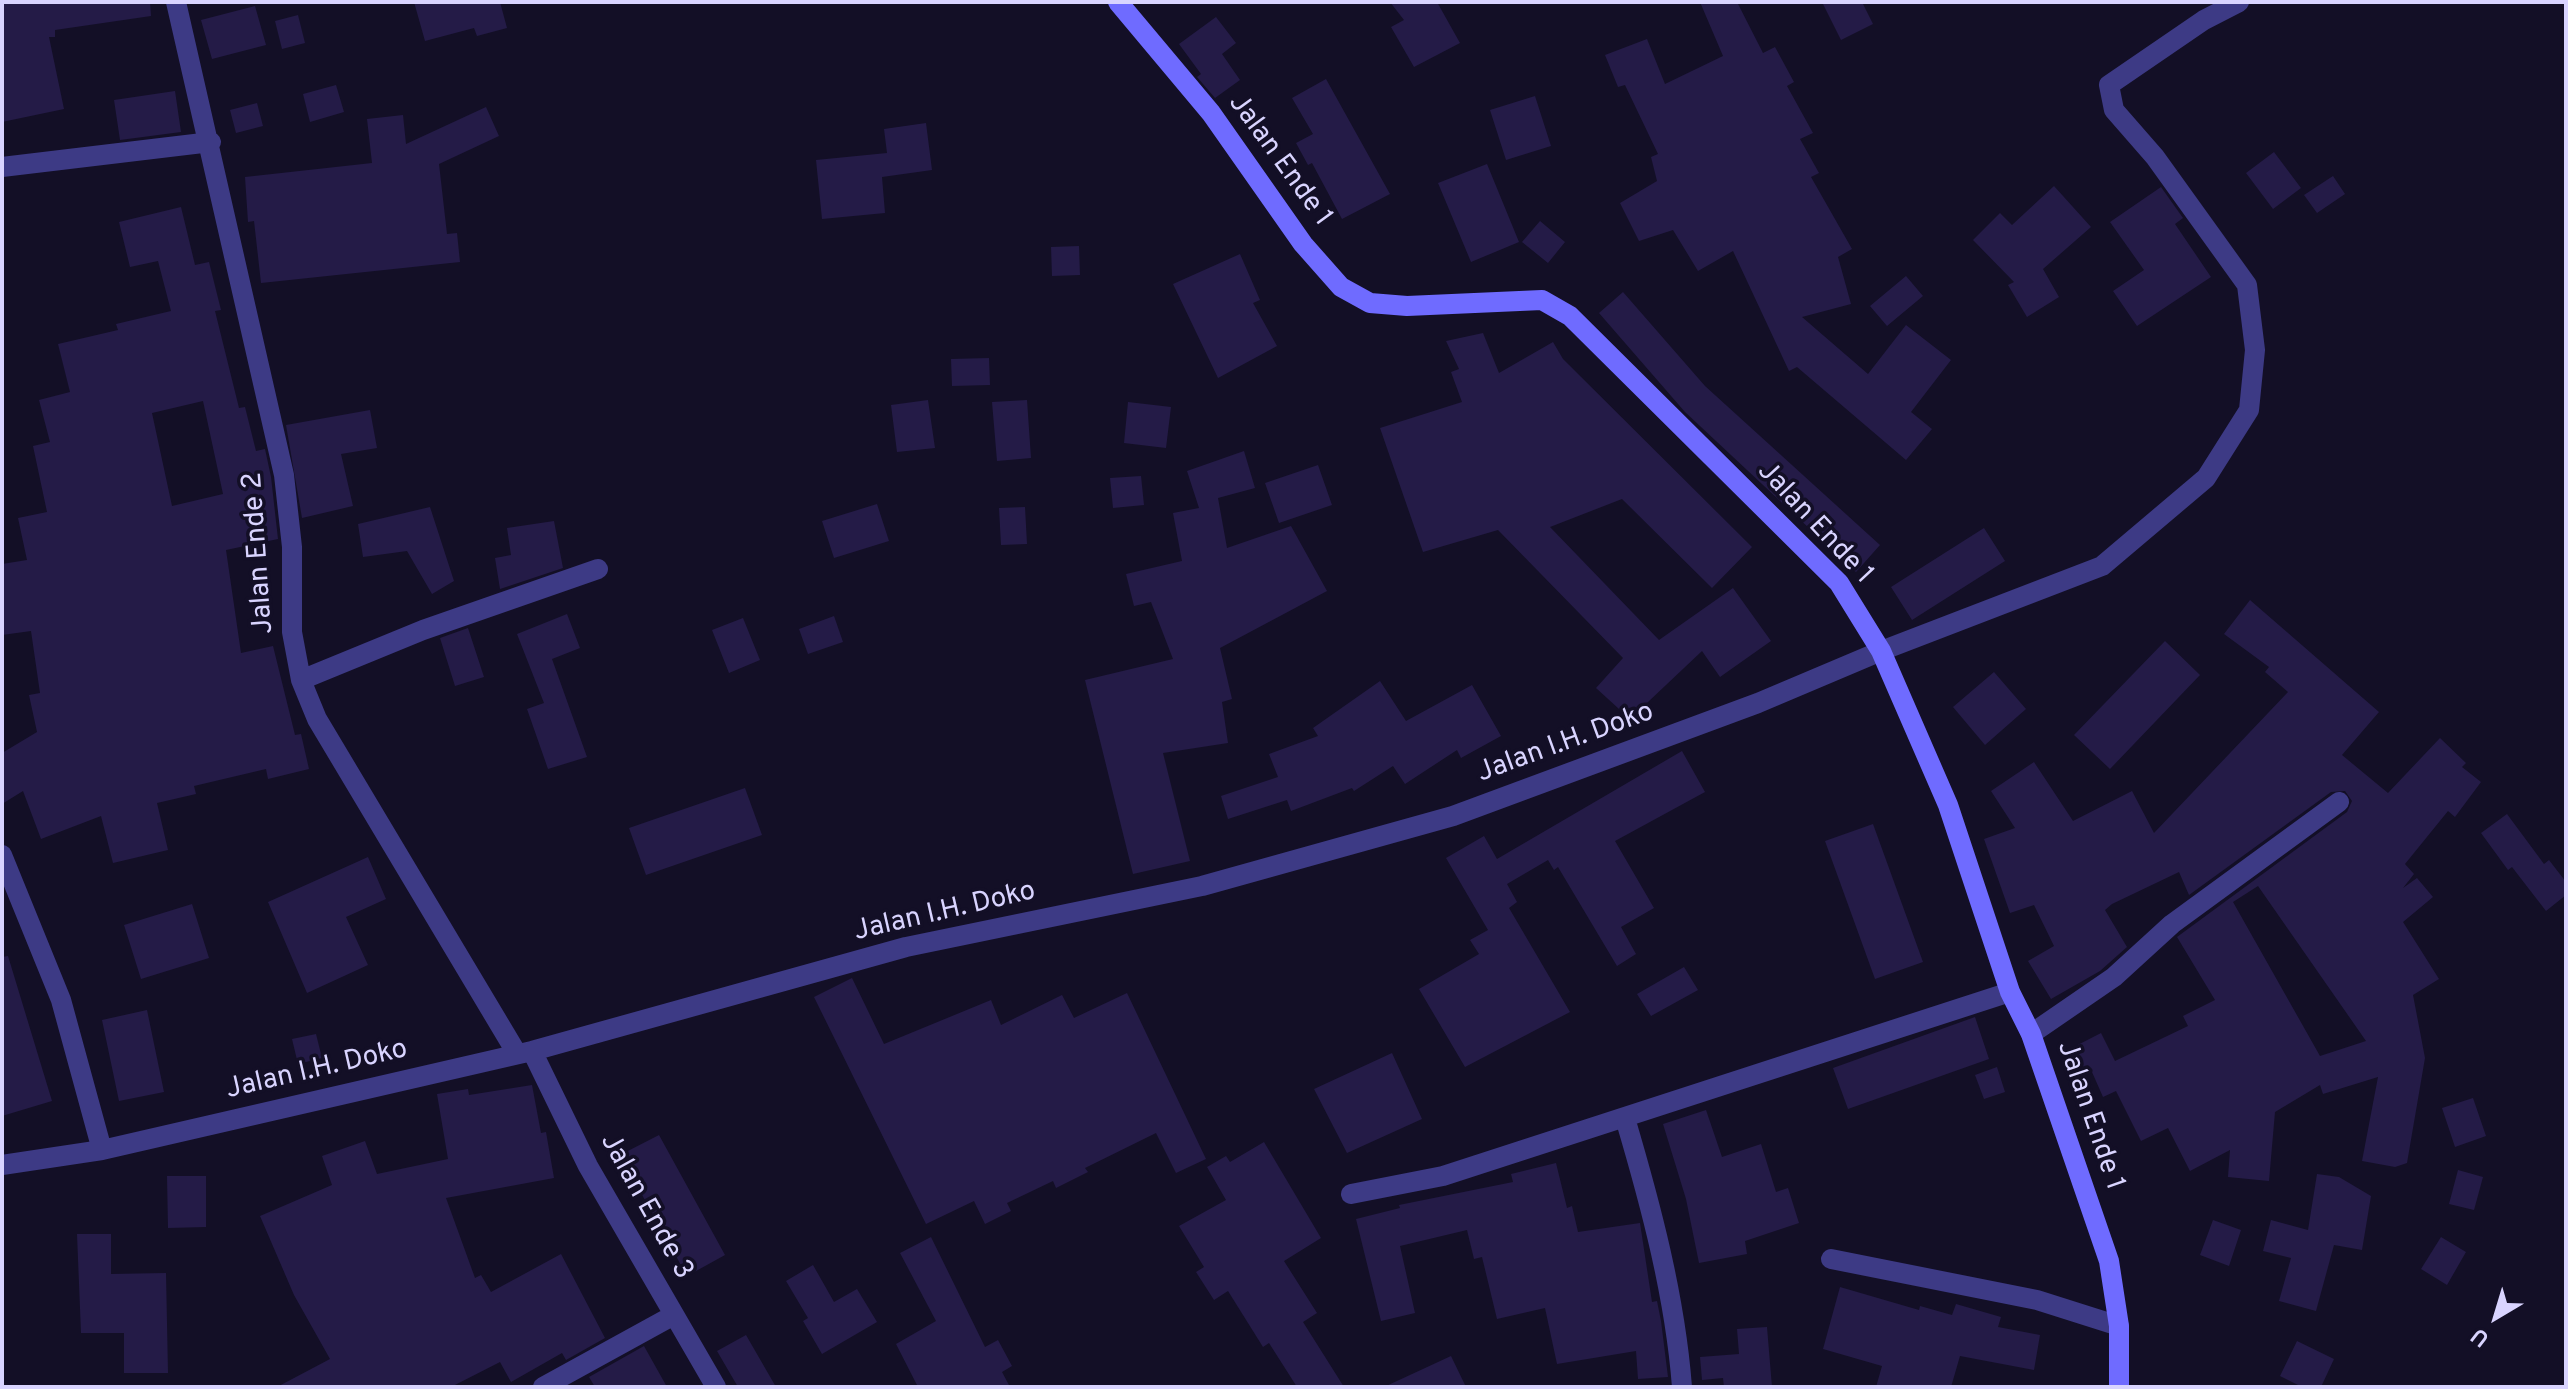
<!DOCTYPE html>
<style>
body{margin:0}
#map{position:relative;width:2568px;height:1389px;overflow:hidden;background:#130f26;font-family:Overpass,sans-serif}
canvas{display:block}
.frame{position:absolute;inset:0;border:4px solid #d9d4ff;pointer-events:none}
.north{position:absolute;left:2456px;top:1277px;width:80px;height:80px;-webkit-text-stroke:6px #130f26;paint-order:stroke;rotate:218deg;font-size:22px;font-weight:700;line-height:32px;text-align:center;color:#d9d4ff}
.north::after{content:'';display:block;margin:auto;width:28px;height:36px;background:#d9d4ff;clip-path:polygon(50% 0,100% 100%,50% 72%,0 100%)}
</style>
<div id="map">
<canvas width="2568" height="1389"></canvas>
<div class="frame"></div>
<div class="north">U</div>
</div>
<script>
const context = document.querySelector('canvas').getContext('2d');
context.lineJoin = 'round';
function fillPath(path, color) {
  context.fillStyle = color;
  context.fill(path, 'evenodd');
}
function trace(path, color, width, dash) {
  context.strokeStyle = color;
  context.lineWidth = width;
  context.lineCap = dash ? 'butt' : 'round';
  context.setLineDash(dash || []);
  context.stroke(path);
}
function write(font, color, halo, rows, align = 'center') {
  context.font = font + ' Overpass,sans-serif';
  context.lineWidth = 7;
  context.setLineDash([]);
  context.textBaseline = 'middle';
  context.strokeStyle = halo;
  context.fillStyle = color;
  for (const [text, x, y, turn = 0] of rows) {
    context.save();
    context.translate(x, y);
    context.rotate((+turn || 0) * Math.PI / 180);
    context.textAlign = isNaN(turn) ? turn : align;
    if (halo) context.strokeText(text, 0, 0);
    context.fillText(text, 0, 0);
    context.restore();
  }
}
fillPath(new Path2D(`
 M 2,2 L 150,2 L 151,16 L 55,30 L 55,37 L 49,37 L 64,109 L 2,122 Z
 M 414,2 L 500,2 L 507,28 L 477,36 L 474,28 L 425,41 Z
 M 1390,2 L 1437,2 L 1460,43 L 1414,67 L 1391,27 L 1404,20 Z
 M 1700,2 L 1737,2 L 1763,53 L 1775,47 L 1794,82 L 1787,86 L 1813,133 L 1800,139 L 1819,173 L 1811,177 L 1852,249 L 1838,257 L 1851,304 L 1802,317 L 1868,374 L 1906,325 L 1951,360 L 1911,412 L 1932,429 L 1906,460 L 1797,367 L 1789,371 L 1733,251 L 1698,271 L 1673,230 L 1639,241 L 1620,203 L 1657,181 L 1651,157 L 1658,154 L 1625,85 L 1618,87 L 1605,55 L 1647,39 L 1665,84 L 1723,56 Z
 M 1822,2 L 1862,2 L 1873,24 L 1841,40 Z
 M 255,6 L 266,45 L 212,59 L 201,20 Z
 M 298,15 L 305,43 L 282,49 L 275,21 Z
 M 1216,17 L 1236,43 L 1222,54 L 1240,80 L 1215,98 L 1197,77 L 1201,74 L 1179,44 Z
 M 1326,79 L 1390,194 L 1342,219 L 1312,163 L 1308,165 L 1296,143 L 1313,134 L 1292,98 Z
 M 336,85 L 344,112 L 310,122 L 303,94 Z
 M 175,91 L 181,132 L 120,140 L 114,100 Z
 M 1535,96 L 1551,146 L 1506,160 L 1490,110 Z
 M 257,103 L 263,126 L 236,133 L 230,110 Z
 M 486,107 L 499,136 L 439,164 L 447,234 L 457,233 L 460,262 L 261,283 L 254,221 L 248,222 L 245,177 L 372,163 L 367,119 L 403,115 L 406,144 Z
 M 926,123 L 932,170 L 882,177 L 885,213 L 822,219 L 816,160 L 887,153 L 884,129 Z
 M 2274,152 L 2301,188 L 2273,209 L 2246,173 Z
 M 1487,164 L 1519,242 L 1471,262 L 1438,183 Z
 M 2333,176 L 2345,194 L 2317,213 L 2304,195 Z
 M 2054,186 L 2091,227 L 2043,269 L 2059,297 L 2027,317 L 2008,285 L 2014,282 L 1973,240 L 2000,213 L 2012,225 Z
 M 2161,187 L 2183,218 L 2175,224 L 2211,277 L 2137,326 L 2113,291 L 2144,270 L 2110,222 Z
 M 181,207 L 195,265 L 209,262 L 221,310 L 215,311 L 239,408 L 245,407 L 256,451 L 265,449 L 271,477 L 278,539 L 226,550 L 241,653 L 273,646 L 295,735 L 301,734 L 309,769 L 268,779 L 266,769 L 194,786 L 196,794 L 157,803 L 168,850 L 113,863 L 101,816 L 41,839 L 23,791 L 2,804 L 2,753 L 37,732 L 29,695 L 40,693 L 31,631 L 2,635 L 2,564 L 27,560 L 18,518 L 47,512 L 33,446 L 50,442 L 39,400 L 70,392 L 58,344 L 118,330 L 116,324 L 171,311 L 158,261 L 130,267 L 119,222 ZM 203,401 L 223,494 L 172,506 L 152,413 Z
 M 1540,221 L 1565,242 L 1548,263 L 1522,242 Z
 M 1079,246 L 1080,275 L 1052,276 L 1051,247 Z
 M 1240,254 L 1260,300 L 1253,303 L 1277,346 L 1218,378 L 1173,284 Z
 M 1906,276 L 1923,296 L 1887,326 L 1870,306 Z
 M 1623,292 L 1705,386 L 1880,545 L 1856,572 L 1685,412 L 1599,313 Z
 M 1483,333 L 1499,373 L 1553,342 L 1563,359 L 1752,547 L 1712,588 L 1622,499 L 1550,527 L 1659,640 L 1733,588 L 1771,641 L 1720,677 L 1702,651 L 1630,719 L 1596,688 L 1623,658 L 1498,530 L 1423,552 L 1380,428 L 1462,402 L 1451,372 L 1459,369 L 1446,341 Z
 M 989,358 L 990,385 L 952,386 L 951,359 Z
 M 928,400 L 935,448 L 897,452 L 891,405 Z
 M 1027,400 L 1031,458 L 997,461 L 992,402 Z
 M 1128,402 L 1171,407 L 1166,448 L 1124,443 Z
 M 370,410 L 377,448 L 341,454 L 353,506 L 302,518 L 286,425 Z
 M 1244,451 L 1255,488 L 1218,498 L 1227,548 L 1291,526 L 1327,591 L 1220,648 L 1232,699 L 1222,702 L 1228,743 L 1163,753 L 1190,861 L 1133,874 L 1085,680 L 1173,659 L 1151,602 L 1134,606 L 1126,574 L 1182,561 L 1173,513 L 1199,508 L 1187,471 Z
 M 1318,465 L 1332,505 L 1279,523 L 1265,483 Z
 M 1141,476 L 1144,505 L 1113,508 L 1110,478 Z
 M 877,504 L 889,541 L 834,558 L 822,521 Z
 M 430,507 L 454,581 L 432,594 L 407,551 L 363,557 L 358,524 Z
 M 1025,507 L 1027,544 L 1001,545 L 999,508 Z
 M 554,521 L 563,568 L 500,589 L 495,558 L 511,555 L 507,528 Z
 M 1984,528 L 2005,561 L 1912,620 L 1891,587 Z
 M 2250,600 L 2379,712 L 2342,755 L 2388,793 L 2440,738 L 2466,763 L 2462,767 L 2481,782 L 2455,817 L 2448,811 L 2405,864 L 2414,874 L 2403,888 L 2417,878 L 2433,897 L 2403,922 L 2439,979 L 2413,995 L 2425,1058 L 2407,1163 L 2395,1167 L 2362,1161 L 2378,1077 L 2323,1094 L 2320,1085 L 2275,1112 L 2269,1181 L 2228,1177 L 2230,1150 L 2190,1171 L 2168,1128 L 2141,1141 L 2116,1091 L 2103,1097 L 2092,1072 L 2076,1080 L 2062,1053 L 2101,1033 L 2115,1061 L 2188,1026 L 2183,1016 L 2215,1000 L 2177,937 L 2347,812 L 2352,801 L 2345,791 L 2331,792 L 2189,895 L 2179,872 L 2112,904 L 2105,910 L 2127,947 L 2100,971 L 2051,999 L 2028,961 L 2054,946 L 2034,905 L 2010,913 L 1984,839 L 2015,828 L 1991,791 L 2034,762 L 2073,821 L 2132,791 L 2154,833 L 2288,692 L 2265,672 L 2269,667 L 2224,634 ZM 2258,886 L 2366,1041 L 2320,1056 L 2233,902 Z
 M 567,614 L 580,648 L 552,659 L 587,757 L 548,769 L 527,709 L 544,703 L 517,634 Z
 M 834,616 L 843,642 L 808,654 L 799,629 Z
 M 743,618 L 760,660 L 729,673 L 712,630 Z
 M 468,628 L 484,677 L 455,686 L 440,638 Z
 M 2165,641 L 2200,675 L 2110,769 L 2074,735 Z
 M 1994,672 L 2026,709 L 1985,745 L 1953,707 Z
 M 1380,681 L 1406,721 L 1472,685 L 1501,736 L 1461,758 L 1457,750 L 1405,784 L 1393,766 L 1354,791 L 1352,788 L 1291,811 L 1287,800 L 1228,819 L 1221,796 L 1278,777 L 1269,754 L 1318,736 L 1313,728 Z
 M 1682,751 L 1705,792 L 1615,841 L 1654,908 L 1621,927 L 1636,954 L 1617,966 L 1558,867 L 1554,870 L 1548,860 L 1507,884 L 1517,902 L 1509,908 L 1570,1012 L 1465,1067 L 1419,989 L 1479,954 L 1470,940 L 1488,930 L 1446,858 L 1484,836 L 1497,859 Z
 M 745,788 L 762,835 L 646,875 L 629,828 Z
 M 2507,814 L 2544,864 L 2549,860 L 2566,882 L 2566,895 L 2546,911 L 2512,867 L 2508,870 L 2481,833 Z
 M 1873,824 L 1923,962 L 1875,979 L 1825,841 Z
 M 368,857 L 386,899 L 346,917 L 368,965 L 307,993 L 268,902 Z
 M 192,904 L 209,958 L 141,979 L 124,925 Z
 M 8,956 L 52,1101 L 2,1116 L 2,957 Z
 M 1684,967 L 1698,990 L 1651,1016 L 1637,994 Z
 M 852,978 L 884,1044 L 991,1000 L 1001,1025 L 1062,995 L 1074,1018 L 1127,993 L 1206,1159 L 1176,1173 L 1156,1133 L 1085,1168 L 1088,1172 L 1056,1188 L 1053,1181 L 1007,1203 L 1011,1211 L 985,1224 L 974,1201 L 926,1224 L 814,997 Z
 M 147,1010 L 164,1092 L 119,1101 L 102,1020 Z
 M 1975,1017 L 1989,1059 L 1848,1109 L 1833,1068 Z
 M 316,1034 L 322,1058 L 298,1064 L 292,1039 Z
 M 1392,1053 L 1422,1119 L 1347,1153 L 1314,1089 Z
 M 1997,1067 L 2005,1092 L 1984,1099 L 1975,1075 Z
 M 532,1085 L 541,1133 L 546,1132 L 554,1178 L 446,1198 L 475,1278 L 481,1275 L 491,1292 L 561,1254 L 605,1338 L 566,1360 L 562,1353 L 511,1382 L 500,1362 L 451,1387 L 277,1387 L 330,1359 L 294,1295 L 260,1216 L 332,1185 L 322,1156 L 365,1141 L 377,1174 L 448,1159 L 437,1094 L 468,1089 L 469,1095 Z
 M 2473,1098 L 2486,1136 L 2455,1147 L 2442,1108 Z
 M 1706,1110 L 1722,1157 L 1761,1144 L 1776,1192 L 1788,1188 L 1799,1223 L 1745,1241 L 1747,1254 L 1699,1263 L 1686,1199 L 1663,1124 Z
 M 659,1135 L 725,1255 L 687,1276 L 620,1155 Z
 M 1264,1142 L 1321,1238 L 1284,1261 L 1317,1313 L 1303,1322 L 1344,1387 L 1297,1387 L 1269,1343 L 1263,1347 L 1228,1291 L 1214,1300 L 1196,1272 L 1204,1267 L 1179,1226 L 1226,1200 L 1207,1167 L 1226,1156 L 1230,1162 Z
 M 1556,1163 L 1567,1208 L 1572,1206 L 1578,1232 L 1640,1223 L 1652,1302 L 1657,1301 L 1661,1321 L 1668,1377 L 1638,1379 L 1636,1351 L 1557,1364 L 1545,1308 L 1497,1319 L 1482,1257 L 1474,1259 L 1467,1230 L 1400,1246 L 1415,1313 L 1381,1321 L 1356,1219 L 1400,1208 L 1399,1205 L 1513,1182 L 1511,1174 Z
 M 2458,1170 L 2483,1177 L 2474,1210 L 2449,1204 Z
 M 2317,1174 L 2339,1177 L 2371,1196 L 2362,1250 L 2334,1245 L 2316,1311 L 2279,1301 L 2291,1258 L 2263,1251 L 2271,1220 L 2308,1230 Z
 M 167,1176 L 206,1176 L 206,1227 L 168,1228 Z
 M 2213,1220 L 2241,1230 L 2229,1266 L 2200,1255 Z
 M 77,1234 L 111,1234 L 111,1274 L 166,1273 L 168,1373 L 124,1373 L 124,1333 L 81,1333 Z
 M 931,1237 L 985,1347 L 998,1340 L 1012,1366 L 1002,1372 L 1010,1387 L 918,1387 L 896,1344 L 936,1321 L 900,1253 Z
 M 2441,1237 L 2466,1252 L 2447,1285 L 2421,1269 Z
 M 813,1265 L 834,1302 L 857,1289 L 877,1322 L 822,1354 L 803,1321 L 808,1318 L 786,1281 Z
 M 1840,1287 L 1919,1310 L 1920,1306 L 1952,1315 L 1956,1304 L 2001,1317 L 1998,1327 L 2040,1335 L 2034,1370 L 1960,1356 L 1951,1387 L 1876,1387 L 1882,1366 L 1823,1349 Z
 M 1767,1327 L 1772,1387 L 1724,1387 L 1723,1378 L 1702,1380 L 1700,1357 L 1739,1354 L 1737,1329 Z
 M 746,1335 L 776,1387 L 738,1387 L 717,1351 Z
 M 2297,1341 L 2334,1359 L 2321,1387 L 2302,1387 L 2280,1376 Z
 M 644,1346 L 667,1387 L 595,1387 L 589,1377 Z
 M 1451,1356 L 1466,1387 L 1384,1387 Z`), '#241b47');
trace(new Path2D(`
 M 176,2 L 284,475 L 292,547 L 292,632 L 301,680 L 317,719 L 516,1052
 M 2,167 L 211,142
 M 301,680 L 423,630 L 598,569
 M 2,855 L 61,1000 L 102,1150
 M 2031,1034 L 2114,977 L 2172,924 L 2339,802
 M 532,1051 L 588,1166 L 716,1387
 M 1625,1118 C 1651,1206 1675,1296 1682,1387
 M 2,1165 L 102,1150 L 532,1051 L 906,947 L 1202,886 L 1453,816 L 1758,703 L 1881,651 L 2102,566 L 2206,478 L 2249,410 L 2255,350 L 2247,285 L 2155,157 L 2114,110 L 2109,85 L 2204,20 L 2239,2
 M 1351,1194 L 1443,1176 L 2010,992
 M 1831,1259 L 2037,1300 L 2119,1326
 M 543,1387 L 674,1315`), '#3d3a85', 20);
trace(new Path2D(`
 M 1118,2 L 1211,113 L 1303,244 L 1341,287 L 1370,303 L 1407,306 L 1542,300 L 1570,316 L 1839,583 L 1881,651 L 1948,805 L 2010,992 L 2031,1034 L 2109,1261 L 2119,1326 L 2119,1387`), '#6f6bff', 20);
write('28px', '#d9d4ff', '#130f26', [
 ["Jalan Ende 1",1279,161,54],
 ["Jalan Ende 1",1814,524,47],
 ["Jalan Ende 2",260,553,-94],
 ["Jalan I.H. Doko",1566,744,-20],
 ["Jalan I.H. Doko",945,913,-13],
 ["Jalan I.H. Doko",317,1071,-13],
 ["Jalan Ende 1",2089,1116,71],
 ["Jalan Ende 3",645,1207,61]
]);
</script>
